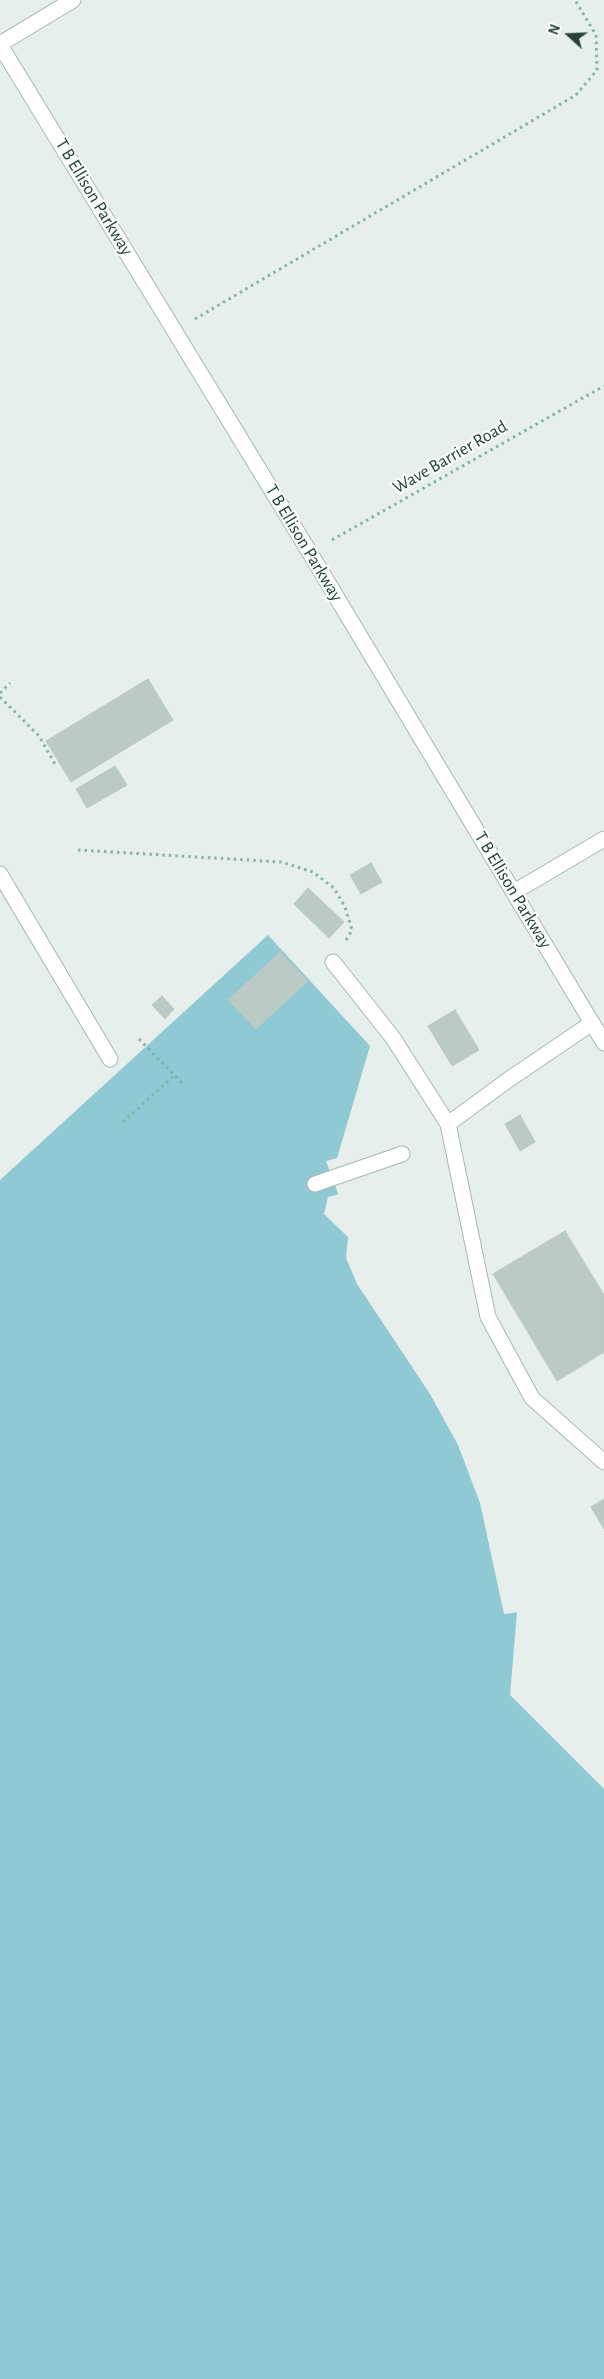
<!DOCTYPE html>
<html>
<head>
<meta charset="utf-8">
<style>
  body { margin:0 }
  #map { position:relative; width:604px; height:2379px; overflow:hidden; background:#e6efeb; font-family:"Alegreya Sans",sans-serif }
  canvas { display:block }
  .north { position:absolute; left:544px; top:10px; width:50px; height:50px; -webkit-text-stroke:4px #f7fbf9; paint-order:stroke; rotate:290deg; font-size:14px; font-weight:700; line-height:20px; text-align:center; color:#24423a }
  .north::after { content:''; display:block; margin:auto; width:18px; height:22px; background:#24423a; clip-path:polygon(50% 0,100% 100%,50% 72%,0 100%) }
</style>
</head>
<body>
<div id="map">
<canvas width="604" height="2379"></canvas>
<div class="north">N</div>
</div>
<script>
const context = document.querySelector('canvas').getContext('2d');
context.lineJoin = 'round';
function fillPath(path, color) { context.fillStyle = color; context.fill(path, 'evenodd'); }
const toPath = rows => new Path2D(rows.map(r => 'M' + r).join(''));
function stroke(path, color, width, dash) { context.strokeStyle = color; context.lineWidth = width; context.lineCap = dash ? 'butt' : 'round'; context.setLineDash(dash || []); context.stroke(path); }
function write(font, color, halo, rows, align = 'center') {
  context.font = font + ' "Alegreya Sans",sans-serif'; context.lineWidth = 4.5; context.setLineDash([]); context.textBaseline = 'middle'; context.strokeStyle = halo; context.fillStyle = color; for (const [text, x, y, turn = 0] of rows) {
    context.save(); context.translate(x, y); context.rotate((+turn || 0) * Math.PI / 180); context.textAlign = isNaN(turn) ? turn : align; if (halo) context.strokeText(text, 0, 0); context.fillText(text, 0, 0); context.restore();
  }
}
const water = toPath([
  [268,935,370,1046,337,1158,326,1161,353,1234,386,1300,471,1440,517,1612,510,1695,604,1789,604,2379,0,2379,0,1180]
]);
const pier = toPath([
  [340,1194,355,1233,388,1299,473,1439,520,1612,504,1614,480,1503,458,1445,430,1394,357,1284,346,1258,348,1237,324,1214,328,1197]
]);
const building = toPath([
  [148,679,173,720,71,782,46,741,148,679],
  [115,766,127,785,87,808,76,789,115,766],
  [371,863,382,882,361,894,350,875,371,863],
  [308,888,344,922,329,938,294,904,308,888],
  [280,952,308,981,256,1029,228,1000,280,952],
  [162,996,174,1009,165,1019,152,1005,162,996],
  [455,1010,479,1050,452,1066,428,1026,455,1010],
  [520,1115,535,1142,520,1151,505,1124,520,1115],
  [565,1231,604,1295,604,1352,557,1381,493,1274,565,1231],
  [604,1499,604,1529,591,1507,604,1499]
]);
const path = toPath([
  [195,319,576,95,597,70,596,35,575,0],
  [332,540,604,386],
  [0,693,10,683],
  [0,697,39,736,55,764],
  [78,850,281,862,313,872,334,888,345,907,352,930,345,942],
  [139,1039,184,1085],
  [123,1122,175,1075]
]);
const service = toPath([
  [0,874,110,1059],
  [514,892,604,839],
  [333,962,393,1038,448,1124,488,1317,532,1398,604,1462],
  [448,1124,508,1080,592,1023],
  [315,1184,402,1154]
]);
const minor = toPath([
  [0,44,73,0]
]);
const tertiary = toPath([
  [0,45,310,553,604,1043]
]);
const streetNames = [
  ["T B Ellison Parkway",94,197,59],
  ["Wave Barrier Road",450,457,-30],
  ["T B Ellison Parkway",304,543,59],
  ["T B Ellison Parkway",513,890,59]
];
fillPath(water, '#8ec9d4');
fillPath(pier, '#e6efeb');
fillPath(building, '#bbcac4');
stroke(building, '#b8c9c2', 1);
stroke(service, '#a8b8b2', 17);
stroke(minor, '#a8b8b2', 17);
stroke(tertiary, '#a8b8b2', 17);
stroke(path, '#86b3a5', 3, [2.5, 4]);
stroke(service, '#fff', 15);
stroke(minor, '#fff', 15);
stroke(tertiary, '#fff', 15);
write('18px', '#24423a', '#f7fbf9', streetNames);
</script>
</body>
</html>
